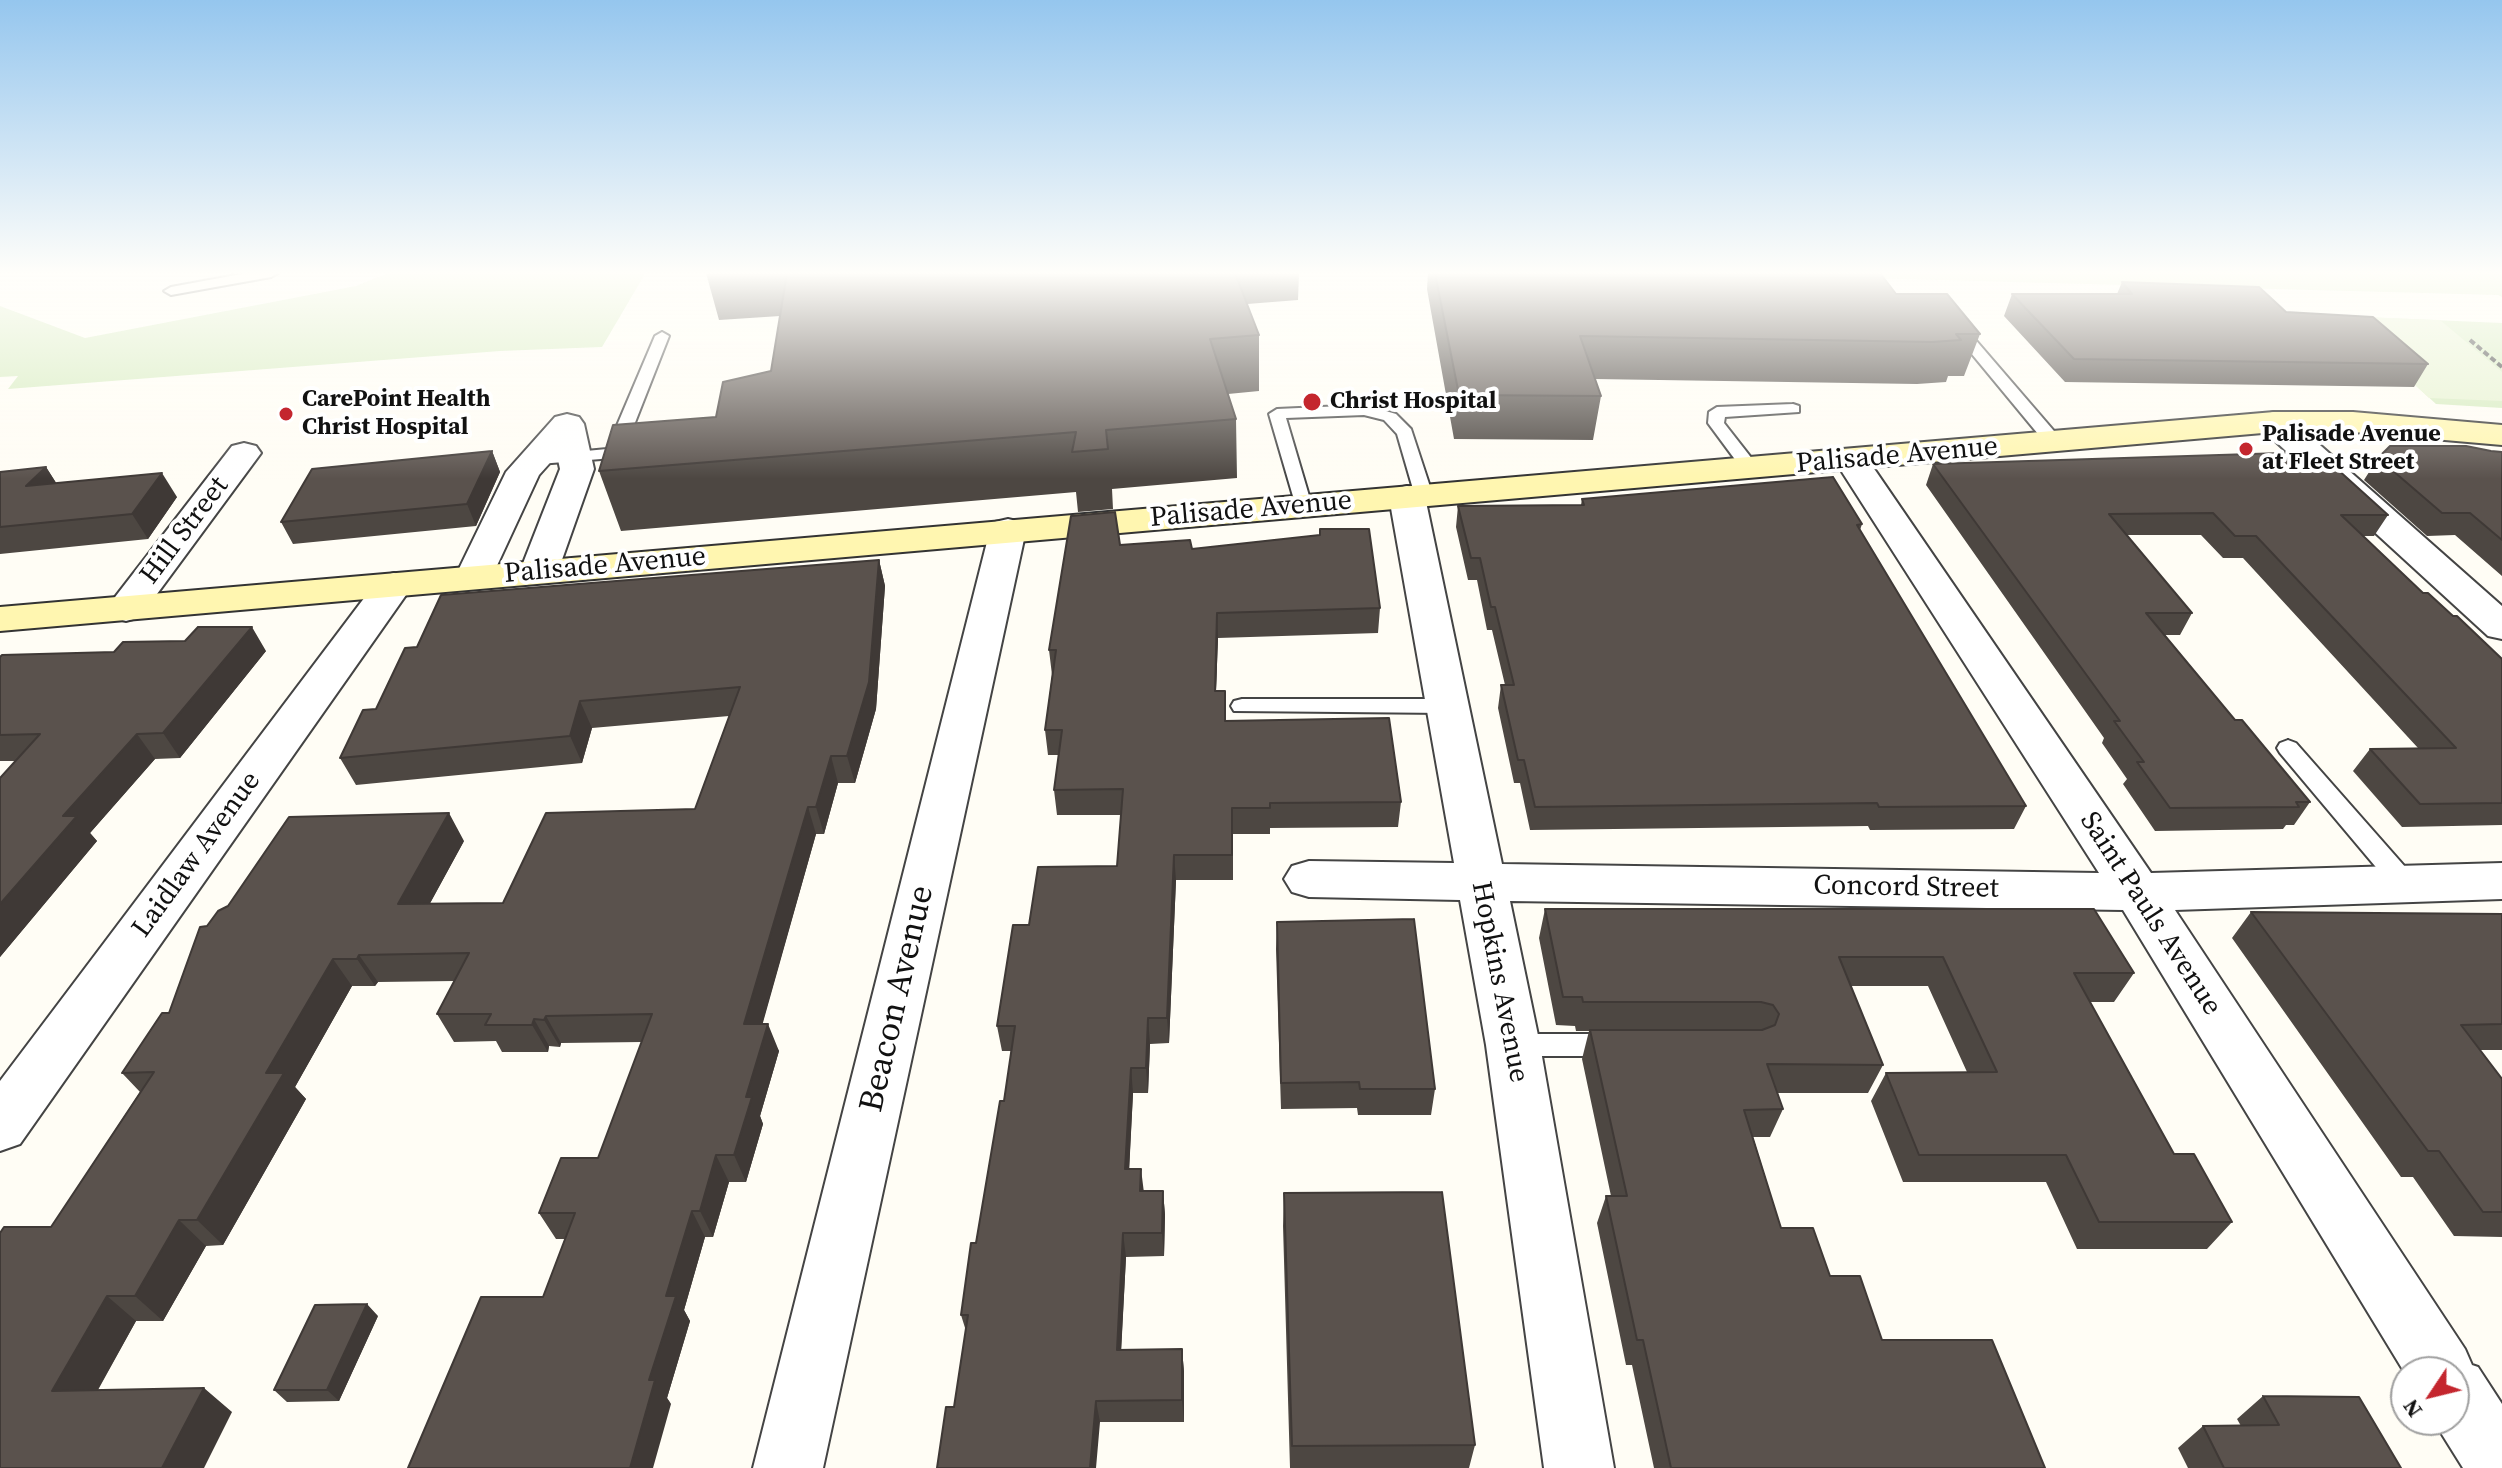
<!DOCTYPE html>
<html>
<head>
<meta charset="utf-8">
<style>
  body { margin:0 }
  #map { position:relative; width:2502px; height:1468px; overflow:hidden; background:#fffdf5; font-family:"Source Serif 4",serif }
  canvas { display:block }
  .north { position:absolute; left:2390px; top:1356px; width:80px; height:80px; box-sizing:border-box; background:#fff; border:2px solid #a0a0a0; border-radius:50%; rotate:235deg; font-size:22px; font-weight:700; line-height:32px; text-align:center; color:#111 }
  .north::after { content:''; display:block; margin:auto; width:28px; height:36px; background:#c4262e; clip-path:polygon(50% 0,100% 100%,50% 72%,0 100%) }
</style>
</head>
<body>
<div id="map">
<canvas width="2502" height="1468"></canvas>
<div class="north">N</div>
</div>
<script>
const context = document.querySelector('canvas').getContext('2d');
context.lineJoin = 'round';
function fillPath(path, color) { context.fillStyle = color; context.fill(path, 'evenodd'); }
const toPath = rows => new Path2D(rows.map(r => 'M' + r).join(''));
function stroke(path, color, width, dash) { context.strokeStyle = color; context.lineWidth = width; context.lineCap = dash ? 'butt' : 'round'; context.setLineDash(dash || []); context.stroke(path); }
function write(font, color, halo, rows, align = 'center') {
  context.font = font + ' "Source Serif 4",serif'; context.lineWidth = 8; context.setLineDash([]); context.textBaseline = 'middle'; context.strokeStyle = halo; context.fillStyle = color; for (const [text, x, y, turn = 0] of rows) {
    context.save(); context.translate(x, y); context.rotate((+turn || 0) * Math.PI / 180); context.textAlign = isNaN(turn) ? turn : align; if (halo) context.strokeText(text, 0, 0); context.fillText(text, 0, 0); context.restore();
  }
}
const green = toPath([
  [388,273,650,273,645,274,602,347,500,351,8,389,18,376,0,377,0,306,85,338,356,286],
  [1676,273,2502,273,2502,297,2498,295],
  [2340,316,2502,323,2502,408,2436,404]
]);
const pitch = toPath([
  [2340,316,2440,320,2502,372,2502,401,2429,398]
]);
const path = toPath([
  [2470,340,2502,367]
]);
const lane = toPath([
  [247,273,278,273,271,277,171,295,164,291,171,287,247,273],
  [1962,329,1967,330,2060,438,2062,442,2060,446,2048,446,1957,336,1957,330,1962,329],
  [662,332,669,336,625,448,638,448,641,452,638,456,527,465,524,461,527,457,533,456,607,449,655,336,662,332],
  [1793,404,1799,406,1799,412,1725,417,1724,423,1760,469,1751,474,1745,473,1708,423,1709,412,1717,407,1793,404],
  [1365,405,1396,414,1411,429,1433,496,1424,501,1415,496,1397,434,1384,420,1364,415,1286,418,1312,506,1309,510,1297,510,1269,414,1277,409,1365,405],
  [1242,699,1446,699,1454,701,1457,706,1454,711,1446,713,1234,711,1231,706,1234,701,1242,699],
  [2288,740,2296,743,2414,877,2417,884,2414,891,2405,893,2396,891,2280,753,2277,748,2280,743,2288,740],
  [1513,1034,1616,1034,1626,1037,1630,1045,1626,1053,1616,1056,1513,1056,1503,1053,1499,1045,1503,1037,1513,1034]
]);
const street = toPath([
  [2274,412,2286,415,2502,606,2502,639,2488,636,2262,429,2257,422,2262,415,2274,412],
  [567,414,579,417,584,424,594,469,558,571,553,579,539,582,525,579,520,571,560,469,557,455,539,475,488,585,474,589,460,585,455,577,506,472,555,417,567,414],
  [244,443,256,446,261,453,140,617,126,621,112,617,106,609,112,601,232,446,244,443],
  [1852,451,1864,454,2151,873,2502,863,2502,899,2175,910,2465,1349,2472,1365,2478,1367,2502,1404,2502,1468,2463,1468,2433,1420,2454,1420,2454,1372,2406,1372,2406,1375,2123,910,1510,901,1540,1045,1614,1468,1544,1468,1486,1045,1460,900,1309,897,1292,892,1284,879,1292,866,1309,861,1454,863,1389,497,1394,489,1407,486,1420,489,1425,497,1502,864,2099,873,1835,461,1840,454,1852,451],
  [1008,519,1021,522,1026,530,823,1468,753,1468,990,530,995,522,1008,519],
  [394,573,408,577,413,585,20,1144,0,1151,0,1081,380,577,394,573]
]);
const secondary = toPath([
  [2274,412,2353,412,2502,425,2502,445,2353,432,2274,432,0,631,0,607,2274,412]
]);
const wall = toPath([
  [706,273,1299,273,1298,300,1247,304,1259,335,1259,391,1228,394,1236,419,1237,478,1112,489,1113,509,1078,512,1076,492,621,531,599,471,716,417,771,371,780,316,719,320],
  [1428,273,1880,273,1896,294,1980,334,1964,376,1948,376,1946,382,1917,384,1595,379,1601,396,1593,440,1454,439,1427,289],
  [2122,282,2286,312,2428,364,2414,387,2065,382,2004,316,2012,294,2117,294],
  [492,451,500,472,476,526,293,544,281,522],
  [2491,451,2502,452,2502,576,2455,535,2427,536,2364,480,2378,458],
  [1933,464,2309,469,2388,515,2374,536,2363,536,2423,593,2453,616,2502,659,2502,825,2402,827,2353,771,2370,749,2418,748,2243,558,2223,558,2201,535,2127,535,2192,613,2180,635,2165,635,2235,720,2310,802,2294,825,2286,825,2283,829,2155,831,2123,784,2127,779,2102,743,2104,738,1926,485],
  [46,467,56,483,177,497,148,539,0,554,0,472],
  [1582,499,1862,524,1860,530,2026,806,2014,829,1870,830,1868,826,1530,830,1520,783,1514,783,1498,708,1501,685,1505,685,1492,630,1487,630,1477,580,1468,580,1456,527,1458,506,1581,505],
  [1320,529,1380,608,1378,633,1218,638,1216,691,1225,721,1401,802,1398,827,1270,828,1270,834,1233,834,1233,880,1176,880,1169,1043,1150,1044,1148,1093,1133,1093,1129,1169,1144,1191,1163,1191,1165,1215,1164,1256,1126,1257,1121,1350,1182,1349,1184,1372,1184,1422,1100,1422,954,1407,966,1331,961,1315,1004,1101,1011,1051,1002,1051,997,1026,1029,925,1117,866,1121,815,1057,815,1054,790,1059,755,1048,755,1045,730,1052,675,1049,650,1120,545,1192,549,1319,535],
  [879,560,885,586,876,709,855,783,838,783,824,834,816,834,762,1024,779,1051,760,1116,763,1124,746,1182,729,1182,713,1237,705,1237,684,1310,690,1321,667,1398,671,1404,543,1297,565,1239,556,1239,539,1213,598,1158,642,1042,561,1043,560,1047,549,1046,548,1052,502,1052,496,1041,454,1042,437,1014,454,981,378,982,375,986,352,986,295,1087,306,1099,223,1245,206,1246,163,1321,136,1321,98,1390,232,1412,0,1468,51,1227,140,1092,122,1073,169,1013,207,926,464,841,430,903,503,903,695,809,729,716,592,728,582,763,356,785,340,758,376,709,417,647],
  [266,651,180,758,155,759,90,833,97,841,0,957,0,778,16,761,0,761,0,657],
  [1545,909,2134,973,2114,1002,2090,1002,2174,1154,2232,1222,2207,1249,2077,1249,2046,1182,1903,1182,1871,1101,1886,1073,1967,1072,1928,986,1851,986,1883,1065,1868,1093,1777,1093,1783,1109,1770,1137,1753,1137,1781,1228,1830,1276,1882,1340,2045,1468,1654,1468,1632,1365,1626,1365,1597,1223,1606,1196,1611,1196,1582,1059,1589,1031,1576,1031,1575,1026,1556,1025,1539,938],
  [2251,912,2502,914,2502,1050,2480,1050,2502,1079,2502,1237,2454,1236,2413,1177,2401,1177,2232,938],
  [1277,922,1435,1089,1431,1115,1358,1115,1357,1108,1281,1109,1276,949],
  [1284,1193,1475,1445,1469,1468,1290,1468,1283,1226],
  [378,1316,339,1401,287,1402,274,1390],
  [2263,1396,2401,1468,2188,1468,2178,1448,2203,1426,2241,1426,2237,1419]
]);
const shadedWall = toPath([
  [492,451,500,472,476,526,467,504],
  [46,467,62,492,26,486],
  [162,473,177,497,148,539,132,514],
  [879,560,885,586,876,709,855,783,847,756],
  [1217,613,1218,638,1215,716,1215,691],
  [252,627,266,651,180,758,163,733],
  [580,701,592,728,582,763,570,736],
  [137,734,155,759,90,833,97,841,0,957,0,904,63,816],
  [831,756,838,783,824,834,816,807],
  [808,807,816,834,755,1051,744,1024],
  [449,813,464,841,415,931,398,904],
  [1174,855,1176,880,1169,1043,1167,1018],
  [359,955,378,982,375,986,357,959],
  [333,959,352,986,295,1087,306,1099,223,1245,197,1220,266,1073],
  [546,1016,561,1043,560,1047,544,1020],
  [1148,1018,1150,1044,1148,1093,1146,1068],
  [534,1019,549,1046,548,1052,532,1025],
  [768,1024,779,1051,760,1116,763,1124,746,1182,734,1155,746,1097],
  [1131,1068,1133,1093,1128,1193,1125,1169],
  [716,1155,729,1182,713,1237,700,1211],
  [1141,1169,1144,1193,1140,1191],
  [1163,1191,1165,1215,1164,1256,1162,1233],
  [692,1211,705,1237,684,1310,690,1321,667,1398,671,1404,653,1468,630,1468,666,1296],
  [179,1220,206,1246,163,1321,135,1296],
  [1123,1233,1126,1257,1120,1373,1117,1350],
  [107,1296,136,1321,84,1414,52,1391],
  [367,1304,378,1316,339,1401,327,1390],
  [1182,1349,1184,1372,1184,1422,1182,1400],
  [204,1388,232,1412,204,1468,162,1468],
  [1096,1401,1100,1422,1096,1468,1090,1468]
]);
const building = toPath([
  [787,273,1235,273,1259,335,1210,339,1236,419,1106,430,1108,449,1072,452,1076,432,599,471,613,425,716,417,723,382,771,371,787,273],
  [1435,273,1880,273,1896,294,1947,294,1980,334,1956,334,1961,340,1932,342,1580,336,1601,396,1459,395,1435,273],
  [2122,282,2259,287,2286,312,2373,317,2428,364,2074,359,2012,294,2132,294,2122,282],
  [2390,446,2466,446,2491,451,2502,452,2502,540,2470,513,2442,513,2378,458,2390,446],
  [492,451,467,504,281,522,312,469,492,451],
  [2283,453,2296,457,2309,469,2336,468,2388,515,2341,515,2423,593,2428,593,2453,616,2457,616,2502,659,2502,803,2420,804,2370,749,2456,748,2256,536,2235,536,2213,513,2109,514,2192,613,2146,613,2235,720,2242,720,2310,802,2296,802,2299,807,2170,808,2137,762,2144,762,2114,721,2120,721,1933,464,2283,453],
  [46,467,26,486,162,473,132,514,0,527,0,472,46,467],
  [1833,477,1862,524,1857,525,2026,806,1879,807,1877,803,1535,807,1524,760,1518,760,1501,685,1514,685,1495,607,1491,607,1480,558,1471,558,1458,506,1584,505,1582,499,1833,477],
  [1115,512,1120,545,1190,540,1192,549,1320,535,1320,529,1369,529,1380,608,1217,613,1215,691,1225,691,1225,721,1389,718,1401,802,1270,803,1270,808,1232,808,1232,855,1174,855,1167,1018,1148,1018,1146,1068,1131,1068,1125,1169,1141,1169,1140,1191,1163,1191,1162,1233,1123,1233,1117,1350,1182,1349,1182,1400,1096,1401,1090,1468,937,1468,946,1407,954,1407,968,1315,961,1315,971,1243,976,1243,1000,1101,1004,1101,1015,1026,997,1026,1013,925,1029,925,1038,867,1117,866,1123,789,1054,790,1062,730,1045,730,1056,650,1049,650,1071,516,1115,512],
  [879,560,869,682,847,756,831,756,816,807,808,807,744,1024,768,1024,746,1097,752,1097,734,1155,716,1155,700,1211,692,1211,666,1296,676,1296,649,1380,655,1380,630,1468,408,1468,481,1297,543,1297,575,1213,539,1213,561,1158,598,1158,652,1014,546,1016,544,1020,534,1019,532,1025,485,1025,491,1014,437,1014,469,953,359,955,357,959,333,959,266,1073,284,1073,197,1220,179,1220,135,1296,107,1296,52,1391,204,1388,162,1468,0,1468,0,1233,4,1227,51,1227,154,1072,122,1073,162,1013,169,1013,200,927,207,926,218,911,228,906,289,817,449,813,398,904,503,903,546,813,695,809,740,687,580,701,570,736,340,758,363,710,376,709,405,648,417,647,441,595,879,560],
  [198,627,252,627,163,733,137,734,63,816,77,816,0,904,0,778,40,734,0,735,0,657,2,655,114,652,123,642,185,641,198,627],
  [1545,909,2094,909,2134,973,2074,973,2174,1154,2194,1154,2232,1222,2099,1222,2066,1155,1919,1155,1886,1073,1997,1072,1943,957,1839,957,1883,1065,1767,1064,1783,1109,1744,1110,1781,1228,1813,1228,1830,1276,1860,1276,1882,1340,1992,1340,2045,1468,1671,1468,1643,1340,1637,1340,1606,1196,1627,1196,1590,1030,1762,1030,1775,1025,1779,1014,1773,1005,1761,1002,1583,1002,1582,997,1563,997,1545,909],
  [2251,912,2502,914,2502,1024,2461,1025,2502,1079,2502,1212,2483,1212,2439,1151,2428,1151,2251,912],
  [1414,919,1435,1089,1360,1089,1359,1082,1281,1083,1277,922,1414,919],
  [1442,1192,1475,1445,1292,1446,1284,1193,1442,1192],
  [367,1304,327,1390,274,1390,315,1305,367,1304],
  [2263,1396,2359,1397,2401,1468,2224,1468,2203,1426,2279,1425,2263,1396]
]);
const markers = [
  [1312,402,10,"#c4262e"],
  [286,414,8,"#c4262e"],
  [2246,449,8,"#c4262e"]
];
const farPoinames = [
  ["CarePoint Health",302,400],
  ["Christ Hospital",302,428],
  ["Christ Hospital",1330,402],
  ["Palisade Avenue",2262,435],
  ["at Fleet Street",2262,463]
];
const streetNames = [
  ["Palisade Avenue",1897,456,-5],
  ["Palisade Avenue",1251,510,-5],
  ["Hill Street",185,531,-53],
  ["Palisade Avenue",605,566,-5],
  ["Laidlaw Avenue",197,855,-54],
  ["Concord Street",1906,888,1],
  ["Saint Pauls Avenue",2150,914,57],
  ["Hopkins Avenue",1499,982,79]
];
const nearStreetnames = [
  ["Beacon Avenue",898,999,-77]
];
fillPath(green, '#d5ebbd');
fillPath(pitch, '#e6f2cf');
stroke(lane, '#444', 4);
stroke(street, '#444', 4);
stroke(secondary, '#333', 4);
stroke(path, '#333', 4, [6, 3]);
fillPath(lane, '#fff');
fillPath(street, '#fff');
fillPath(secondary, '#fff6b0');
fillPath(wall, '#4d4742');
fillPath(shadedWall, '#3f3936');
fillPath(building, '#5a524d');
stroke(building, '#3f3936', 2);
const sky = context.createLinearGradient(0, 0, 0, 479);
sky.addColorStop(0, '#95c6ee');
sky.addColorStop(0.57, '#fffefa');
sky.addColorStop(1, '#fffefa00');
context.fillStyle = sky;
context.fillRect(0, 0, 2502, 479);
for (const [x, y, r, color] of markers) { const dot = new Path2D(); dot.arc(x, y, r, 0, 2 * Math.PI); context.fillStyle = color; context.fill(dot); stroke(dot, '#fff', 3); }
write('bold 24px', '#111', '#fff', farPoinames, 'left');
write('28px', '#111', '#fff', streetNames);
write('34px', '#111', '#fff', nearStreetnames);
</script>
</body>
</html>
